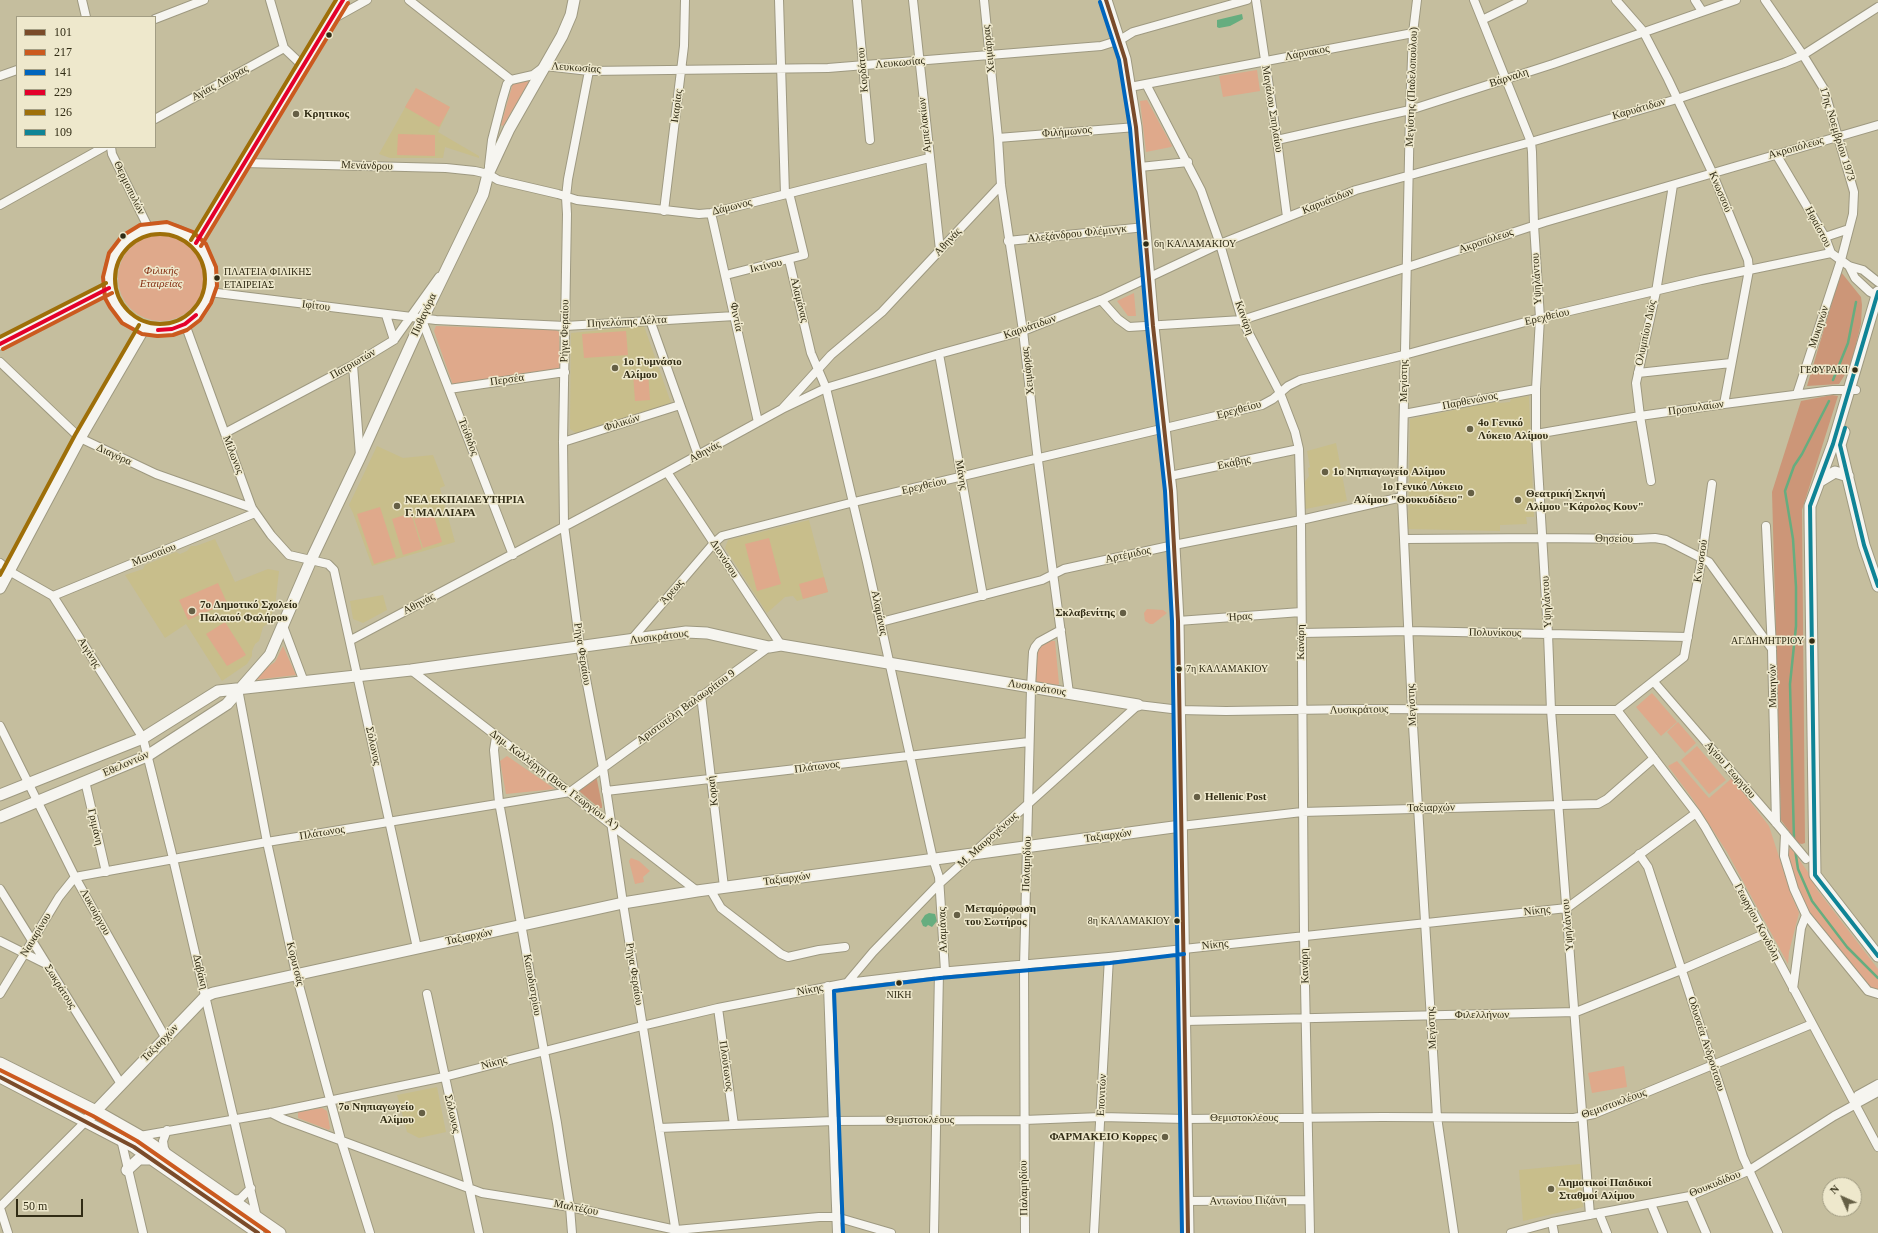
<!DOCTYPE html>
<html>
<head>
<meta charset="utf-8">
<style>
  body { margin:0 }
  #map { position:relative; width:1878px; height:1233px; overflow:hidden; background:#c5be9e; font-family:"Times New Roman",serif }
  canvas { display:block }
  .legend { position:absolute; left:16px; top:16px; width:140px; height:132px; box-sizing:border-box; background:#eee8cc; border:1px solid #a29d83; margin:0; padding:5px 7px; list-style:none; font-size:12px; color:#312c15 }
  .legend li { display:flex; align-items:center; gap:8px; height:20px }
  .legend b { width:20px; border:1px solid #a29d83 }
  .north { position:absolute; left:1822px; top:1177px; width:40px; height:40px; box-sizing:border-box; background:#eee8cc; border:1px solid #a29d83; border-radius:50%; rotate:315deg; font-size:11px; font-weight:700; line-height:16px; text-align:center; color:#312c15 }
  .north::after { content:''; display:block; margin:auto; width:14px; height:18px; background:#655f45; clip-path:polygon(50% 0,100% 100%,50% 72%,0 100%) }
  .scale { position:absolute; left:16px; top:1199px; width:67px; height:18px; box-sizing:border-box; border:2px solid #312c15; border-top:0; padding-left:5px; font-size:12px; line-height:14px; white-space:nowrap; color:#312c15; -webkit-text-stroke:3px #eee8cc; paint-order:stroke }
</style>
</head>
<body>
<div id="map">
<canvas width="1878" height="1233"></canvas>
<ul class="legend">
<li><b style="height:5px;background:#7a4b2a"></b>101</li>
<li><b style="height:5px;background:#cb5a1f"></b>217</li>
<li><b style="height:5px;background:#0065bd"></b>141</li>
<li><b style="height:5px;background:#e4002b"></b>229</li>
<li><b style="height:5px;background:#9e6f09"></b>126</li>
<li><b style="height:5px;background:#0f8496"></b>109</li>
</ul>
<div class="north">N</div>
<div class="scale">50 m</div>
</div>
<script>
const context = document.querySelector('canvas').getContext('2d');
context.lineJoin = 'round';
function fillPath(path, color) { context.fillStyle = color; context.fill(path, 'evenodd'); }
const toPath = rows => new Path2D(rows.map(r => 'M' + r).join(''));
function stroke(path, color, width, dash) { context.strokeStyle = color; context.lineWidth = width; context.lineCap = dash ? 'butt' : 'round'; context.setLineDash(dash || []); context.stroke(path); }
function write(font, color, halo, rows, align = 'center') {
  context.font = font + ' "Times New Roman",serif'; context.lineWidth = 3; context.setLineDash([]); context.textBaseline = 'middle'; context.strokeStyle = halo; context.fillStyle = color; for (const [text, x, y, turn = 0] of rows) {
    context.save(); context.translate(x, y); context.rotate((+turn || 0) * Math.PI / 180); context.textAlign = isNaN(turn) ? turn : align; if (halo) context.strokeText(text, 0, 0); context.fillText(text, 0, 0); context.restore();
  }
}
const built = toPath([
  [416,88,450,107,438,132,479,156,479,158,445,147,443,158,390,158,379,154],
  [644,326,671,403,576,433,570,429,571,333],
  [1529,396,1534,517,1526,517,1527,524,1500,525,1500,531,1408,529,1410,419,1498,401,1499,403,1510,402,1511,399],
  [1336,443,1347,501,1305,509,1305,482,1309,476,1308,468,1310,467,1307,451],
  [377,446,403,458,433,455,445,486,440,488,455,542,372,566,353,513,349,505],
  [809,520,828,592,797,601,793,596,785,597,767,613,725,548,728,540],
  [215,539,235,582,268,569,279,571,275,607,267,624,263,627,259,641,255,644,252,651,252,656,247,664,222,681,186,624,165,638,125,575,143,569,145,565,176,552,180,554,187,551,191,546,196,546],
  [383,595,387,610,363,623,353,619,350,601],
  [437,1087,446,1132,419,1138,407,1132,397,1095],
  [1580,1164,1583,1207,1523,1221,1519,1170]
]);
const green = toPath([
  [1257,70,1260,91,1223,97,1219,76],
  [530,80,503,126,501,125,513,83],
  [416,88,450,107,439,127,405,107],
  [1147,100,1172,146,1171,147,1146,152,1140,101],
  [398,134,435,135,435,156,397,155],
  '118 278a43 43 0 1 1 86 0a43 43 0 1 1-86 0Z',
  [1134,293,1136,316,1128,316,1117,301],
  [436,326,556,330,559,332,560,368,558,370,453,385,434,331],
  [626,331,628,355,584,358,582,334],
  [648,372,650,400,635,401,633,373],
  [380,507,396,557,374,564,357,514],
  [411,513,422,549,403,555,392,519],
  [433,513,442,542,423,548,414,519],
  [769,538,781,584,757,591,745,544],
  [824,577,828,592,803,599,799,584],
  [218,583,227,603,188,620,179,600],
  [1147,609,1163,610,1167,613,1153,624,1150,624,1145,621,1144,613],
  [225,622,246,655,227,666,206,634],
  [1051,641,1055,641,1059,684,1056,686,1035,683,1038,648],
  [283,646,296,675,254,680,253,677,275,662],
  [1652,693,1677,722,1661,736,1636,707],
  [1678,722,1696,743,1685,753,1667,732],
  [1697,746,1726,780,1709,794,1681,760],
  [507,756,555,789,506,794,500,761],
  [1677,761,1709,798,1732,778,1769,826,1791,894,1799,913,1789,952,1788,964,1727,852,1692,798,1668,766],
  [1791,848,1817,885,1815,887,1878,969,1878,990,1870,989,1814,922,1799,895,1786,851],
  [631,858,639,861,650,871,643,877,644,882,635,884,629,861],
  [1624,1066,1627,1087,1592,1093,1588,1073],
  [322,1108,327,1111,330,1128,329,1130,298,1118,298,1112]
]);
const forest = toPath([
  [1841,272,1861,297,1862,305,1861,324,1851,365,1839,384,1807,386],
  [1832,395,1838,396,1802,510,1805,843,1802,844,1798,843,1781,820,1772,492,1801,401],
  [596,775,602,805,602,808,599,808,578,790]
]);
const water = toPath([
  [1242,14,1243,19,1230,26,1219,28,1217,27,1217,20],
  [929,913,935,914,937,921,932,927,928,925,926,927,923,926,921,921,925,915]
]);
const stream = toPath([
  [1833,380,1848,343,1856,302],
  [1794,840,1790,684,1796,626,1796,587,1793,539,1785,491,1794,466,1802,454,1829,401],
  [1795,849,1798,869,1812,901,1847,947,1878,978]
]);
const street = toPath([
  [82,0,86,17],
  [270,0,284,48,303,66],
  [409,0,511,80],
  [779,0,785,194],
  [857,0,870,140],
  [913,0,940,250],
  [984,0,998,138,1001,185,1023,331,1037,453,1069,693],
  [1256,0,1277,140,1287,217],
  [1417,0,1413,33,1410,110,1402,497,1412,709,1437,1117,1454,1233],
  [1474,0,1531,142,1532,152,1534,225,1540,318,1536,389,1536,434,1548,634,1551,710,1590,1215],
  [1616,0,1643,31,1668,79,1712,172,1748,260,1749,270,1724,404],
  [1695,0,1702,11],
  [1765,0,1803,55,1824,89,1854,192,1853,214,1841,260,1797,394],
  [155,19,204,0],
  [331,20,367,0],
  [1482,20,1523,0],
  [589,71,568,179,566,197,567,214,563,442,564,525,580,647,603,768,623,903,676,1233],
  [0,76,17,70],
  [511,80,533,75,545,66,589,71,828,68,1101,46,1120,40,1133,32,1247,0],
  [1146,84,1201,190,1220,244,1242,320,1280,393,1295,432,1299,449,1301,520,1304,935,1310,1233],
  [1130,87,1413,33],
  [155,119,284,48],
  [998,138,1136,127],
  [1277,140,1410,110,1553,64,1736,0],
  [111,147,112,154,149,229],
  [1776,154,1825,237,1831,253,1849,266,1863,270,1878,282],
  [244,163,446,168,475,171,488,174,498,180,558,194,577,200,699,214,711,213,929,158],
  [489,166,492,140,502,101,507,84,511,80],
  [1140,167,1188,162],
  [0,205,104,147],
  [664,211,684,46,685,0],
  [711,213,758,422],
  [1825,237,1849,229],
  [1008,241,1145,227],
  [789,260,811,353,826,388,867,562,933,859,939,877,945,971],
  [1849,266,1855,278,1870,292,1878,296],
  [726,275,804,255,789,193],
  [209,292,436,320,565,326,735,316],
  [1101,300,1118,319,1129,327,1242,320,1417,264,1545,222,1878,125],
  [386,315,394,340],
  [422,320,513,555],
  [650,320,698,455],
  [185,324,252,508,271,535,289,555,328,564,334,570,417,948],
  [939,354,983,596],
  [0,362,80,438,156,474,252,508],
  [353,365,360,456],
  [1638,373,1731,363],
  [449,389,565,372],
  [782,409,826,388,939,354,1023,331,1101,300,1220,244,1356,190,1531,142,1677,99,1784,63,1803,55,1878,7],
  [1404,414,1536,389],
  [225,433,353,365,394,340,439,277],
  [1536,434,1640,416,1724,404,1833,390,1856,390],
  [563,442,680,405],
  [667,472,781,645],
  [1170,476,1299,449],
  [1651,481,1640,416,1636,383,1656,292,1673,185],
  [1766,526,1772,649,1776,823],
  [1405,539,1543,538,1636,539,1655,538,1666,540,1709,562,1772,649],
  [0,563,9,571,53,596,143,738,171,850,257,1218],
  [53,596,255,513],
  [1178,621,1301,612],
  [881,622,1042,580,1064,569,1174,545,1301,520,1402,497],
  [283,626,304,682],
  [1302,633,1409,631,1688,637],
  [351,640,667,472,782,409,831,355,882,312,1001,185],
  [631,640,714,543,722,536,854,502,1262,405,1273,399,1288,386,1300,380,1404,355,1540,318,1701,280,1831,253],
  [411,670,697,891],
  [1654,682,1776,823,1806,859],
  [238,689,267,842,296,974,341,1140,370,1233],
  [701,695,724,887],
  [1617,710,1696,813,1705,827,1742,892,1878,1147],
  [0,726,75,877,165,1037],
  [496,737,494,750,499,802,557,1123,570,1207,572,1233],
  [85,781,106,872],
  [606,791,1029,742],
  [1181,826,1302,812,1598,804,1607,799,1654,758],
  [1785,834,1784,856,1794,889,1806,915,1868,991,1878,994],
  [1639,854,1648,867,1743,1157,1778,1233],
  [75,877,267,842,570,792,769,647],
  [0,889,121,1084],
  [710,889,721,908,781,954,788,957,819,950,845,947],
  [0,941,44,963],
  [847,983,873,952,940,883,1138,705,1180,710,1226,711,1356,709,1617,710,1684,657,1702,557,1712,484],
  [828,986,837,1233],
  [1793,989,1801,928,1806,915],
  [0,994,59,897,75,877],
  [427,994,479,1233],
  [718,1008,734,1125],
  [1185,1021,1576,1012,1681,970,1764,934],
  [1856,1104,1855,1100,1858,1095,1878,1084],
  [271,1113,283,1119,482,1193,570,1207,676,1230,819,1217,836,1217,891,1233],
  [659,1128,833,1121,1024,1120,1101,1117,1186,1119,1382,1117,1574,1118,1594,1114,1812,1024],
  [140,1136,271,1113,444,1077,642,1026,718,1008,847,983,939,972,1109,957,1567,908,1696,813],
  [121,1139,143,1233],
  [167,1154,164,1148,163,1141,167,1130],
  [1690,1196,1706,1233],
  [232,1200,240,1199,251,1188],
  [1187,1201,1309,1200],
  [1651,1204,1663,1233],
  [0,1207,86,1121],
  [0,1208,8,1233],
  [1599,1213,1607,1233],
  [1552,1222,1554,1233],
  [934,1233,939,972],
  [1025,1233,1024,966,1031,688,1033,652,1035,647,1039,642,1061,630],
  [1094,1233,1109,957],
  [1511,1233,1552,1222,1690,1196,1748,1171,1834,1116,1878,1092]
]);
const secondary = toPath([
  [1106,0,1125,59,1136,127,1153,326,1171,491,1178,621,1188,1233],
  '109 279a51 51 0 1 1 102 0a51 51 0 1 1-102 0Z',
  [196,243,343,0],
  [1878,292,1833,444,1810,506,1810,517,1815,875,1878,956],
  [0,344,109,288],
  [1844,432,1840,445,1864,545,1878,586],
  [1820,481,1835,472,1848,476],
  [0,588,80,438,144,328],
  [0,795,143,738,218,691,411,670,686,632,707,633,769,647,781,645,1138,705],
  [0,817,147,756,227,704,270,655,311,560,360,457,422,320,483,194,488,174,509,129,562,36,571,15,574,0],
  [0,1063,96,1111,140,1136,280,1233],
  [0,1077,134,1147,258,1233],
  [86,1121,206,996,213,993,623,903,697,891,1181,826],
  [127,1170,139,1159,151,1159]
]);
const bus1 = toPath([
  [1106,0,1125,59,1136,127,1153,326,1171,491,1178,621,1188,1233],
  [0,1077,134,1147,258,1233]
]);
const bus2 = toPath([
  [201,246,348,3],
  [157,336,142,334,122,323,110,307,105,298,103,277,109,253,122,236,140,225,167,222,193,232,206,244,216,267,217,286,211,303,200,320,187,330,173,335,158,336],
  [3,349,112,293],
  [0,1070,93,1116,137,1141,269,1233]
]);
const bus3 = toPath([
  [1100,2,1119,60,1130,128,1147,327,1165,491,1172,621,1182,1233],
  [843,1233,834,991,940,978,1110,963,1184,954]
]);
const bus4 = toPath([
  [196,243,343,0],
  [158,330,172,329,185,324,196,315],
  [0,344,109,288]
]);
const bus5 = toPath([
  '115 279a45 45 0 1 1 90 0a45 45 0 1 1-90 0Z',
  [191,240,336,0],
  [0,337,106,283],
  [0,575,75,435,139,325]
]);
const bus6 = toPath([
  [1878,292,1833,444,1810,506,1815,875,1878,956],
  [1845,428,1840,445,1864,545,1878,586]
]);
const markers = [
  [329,35,3.5,"#312c15"],
  [296,114,4,"#655f45"],
  [123,236,3.5,"#312c15"],
  [1146,244,3.5,"#312c15"],
  [217,278,3.5,"#312c15"],
  [615,368,4,"#655f45"],
  [1855,370,3.5,"#312c15"],
  [1470,429,4,"#655f45"],
  [1325,472,4,"#655f45"],
  [1471,493,4,"#655f45"],
  [1518,500,4,"#655f45"],
  [397,506,4,"#655f45"],
  [192,611,4,"#655f45"],
  [1123,613,4,"#655f45"],
  [1812,641,3.5,"#312c15"],
  [1179,669,3.5,"#312c15"],
  [1197,797,4,"#655f45"],
  [957,915,4,"#655f45"],
  [1177,921,3.5,"#312c15"],
  [899,983,3.5,"#312c15"],
  [422,1113,4,"#655f45"],
  [1165,1137,4,"#655f45"],
  [1551,1189,4,"#655f45"]
];
const busNames = [
  ["6η ΚΑΛΑΜΑΚΙΟΥ",1154,244],
  ["ΠΛΑΤΕΙΑ ΦΙΛΙΚΗΣ",224,272],
  ["ΕΤΑΙΡΕΙΑΣ",224,285],
  ["ΓΕΦΥΡΑΚΙ",1848,370,"right"],
  ["ΑΓ.ΔΗΜΗΤΡΙΟΥ",1804,641,"right"],
  ["7η ΚΑΛΑΜΑΚΙΟΥ",1186,669],
  ["8η ΚΑΛΑΜΑΚΙΟΥ",1170,921,"right"],
  ["ΝΙΚΗ",899,995,"center"]
];
const streetNames = [
  ["Χειμάρρας",989,49,-96],
  ["Λάρνακος",1307,53,-11],
  ["Λευκωσίας",900,63,-5],
  ["Λευκωσίας",576,68,4],
  ["Κορδάτου",863,70,-95],
  ["Βάρναλη",1509,78,-18],
  ["Αγίας Λαύρας",220,83,-29],
  ["Μεγίστης (Παδελοπούλου)",1412,87,-88],
  ["Ικαρίας",677,106,-83],
  ["Μαγάλου Σπηλαίου",1272,109,81],
  ["Καρυάτιδων",1639,109,-16],
  ["Αμπελακίων",925,125,-96],
  ["Φιλήμωνος",1067,132,-5],
  ["17ης Νοεμβρίου 1973",1837,134,73],
  ["Ακροπόλεως",1796,148,-16],
  ["Μενάνδρου",367,166,2],
  ["Θερμοπυλών",129,188,64],
  ["Κνωσσού",1720,192,67],
  ["Καρυάτιδων",1328,201,-22],
  ["Δάμωνος",732,207,-14],
  ["Ηφαίστου",1818,227,62],
  ["Αλεξάνδρου Φλέμινγκ",1077,234,-6],
  ["Ακροπόλεως",1486,241,-19],
  ["Αθηνάς",948,242,-47],
  ["Ικτίνου",766,266,-13],
  ["Υψηλάντου",1537,279,-93],
  ["Αλαμάνας",799,300,76],
  ["Ιφίτου",316,306,7],
  ["Πυθαγόρα",424,315,-65],
  ["Φιντία",736,317,78],
  ["Ερεχθείου",1547,317,-13],
  ["Κανάρη",1244,318,69],
  ["Πηνελόπης Δέλτα",627,322,-3],
  ["Καρυάτιδων",1030,327,-19],
  ["Μυκηνών",1819,327,-72],
  ["Ρήγα Φεραίου",565,331,-89],
  ["Ολυμπίου Διός",1646,333,-78],
  ["Πατριωτών",353,364,-30],
  ["Χειμάρρας",1028,371,-97],
  ["Περσέα",507,380,-8],
  ["Μεγίστης",1404,381,-90],
  ["Παρθενώνος",1470,401,-11],
  ["Προπυλαίων",1696,408,-8],
  ["Ερεχθείου",1239,410,-15],
  ["Φιλικών",622,423,-17],
  ["Τεύθιδος",468,437,69],
  ["Αθηνάς",705,452,-29],
  ["Διαγόρα",114,455,25],
  ["Μίλωνος",233,455,69],
  ["Εκάβης",1234,463,-12],
  ["Μάνης",961,475,80],
  ["Ερεχθείου",924,486,-13],
  ["Θησείου",1614,539,1],
  ["Μουσαίου",154,555,-22],
  ["Αρτέμιδος",1128,555,-12],
  ["Διονύσου",724,559,57],
  ["Κνωσσού",1701,561,-81],
  ["Άρεως",672,592,-49],
  ["Υψηλάντου",1547,602,-93],
  ["Αθηνάς",419,604,-28],
  ["Αλαμάνας",879,613,78],
  ["Ήρας",1240,617,-4],
  ["Πολυνίκους",1495,633,1],
  ["Λυσικράτους",659,637,-7],
  ["Κανάρη",1301,642,-90],
  ["Αιγίνης",89,653,58],
  ["Ρήγα Φεραίου",582,654,81],
  ["Μυκηνών",1773,686,-91],
  ["Λυσικράτους",1037,688,9],
  ["Μεγίστης",1412,705,-93],
  ["Αριστοτέλη Βαλαωρίτου 9",686,707,-36],
  ["Λυσικράτους",1359,710,-1],
  ["Σόλωνος",373,746,78],
  ["Εθελοντών",126,764,-24],
  ["Πλάτωνος",817,767,-7],
  ["Αγίου Γεωργίου",1730,770,49],
  ["Δημ. Καλλέργη (Βασ. Γεωργίου Α')",554,780,37],
  ["Κοραή",713,791,-97],
  ["Ταξιαρχών",1431,808,-1],
  ["Γριμάνη",95,827,77],
  ["Πλάτωνος",322,833,-9],
  ["Ταξιαρχών",1108,836,-8],
  ["Μ. Μαυρογένους",988,840,-42],
  ["Παλαμηδίου",1027,864,-88],
  ["Ταξιαρχών",787,879,-8],
  ["Νίκης",1537,911,-6],
  ["Λυκούργου",95,912,61],
  ["Γεωργίου Κονδύλη",1757,922,62],
  ["Υψηλάντου",1568,925,-95],
  ["Αλαμάνας",943,930,-92],
  ["Ναυαρίνου",36,935,-59],
  ["Ταξιαρχών",469,937,-12],
  ["Νίκης",1215,945,-6],
  ["Κορυτσάς",295,964,76],
  ["Κανάρη",1305,966,-92],
  ["Δαβάκη",200,972,77],
  ["Ρήγα Φεραίου",634,974,81],
  ["Καποδιστρίου",532,985,80],
  ["Σωκράτους",60,987,58],
  ["Νίκης",810,990,-11],
  ["Φιλελλήνων",1482,1015],
  ["Μεγίστης",1432,1028,-93],
  ["Ταξιαρχών",160,1043,-46],
  ["Οδυσσέα Ανδρούτσου",1706,1044,72],
  ["Νίκης",494,1063,-15],
  ["Πλούτωνος",726,1066,82],
  ["Επονιτών",1102,1095,-87],
  ["Θεμιστοκλέους",1614,1104,-20],
  ["Σόλωνος",452,1114,77],
  ["Θεμιστοκλέους",1244,1118],
  ["Θεμιστοκλέους",920,1120],
  ["Θουκυδίδου",1715,1184,-22],
  ["Παλαμηδίου",1024,1188,-91],
  ["Αντωνίου Πιζάνη",1248,1201,-1],
  ["Μαλτέζου",576,1208,11]
];
const poiNames = [
  ["Κρητικος",304,114],
  ["1ο Γυμνάσιο",623,362],
  ["Αλίμου",623,375],
  ["4ο Γενικό",1478,423],
  ["Λύκειο Αλίμου",1478,436],
  ["1o Νηπιαγωγείο Αλίμου",1333,472],
  ["1ο Γενικό Λύκειο",1463,487,"right"],
  ["Αλίμου \"Θουκυδίδειο\"",1463,500,"right"],
  ["Θεατρική Σκηνή",1526,494],
  ["Αλίμου \"Κάρολος Κουν\"",1526,507],
  ["ΝΕΑ ΕΚΠΑΙΔΕΥΤΗΡΙΑ",405,500],
  ["Γ. ΜΑΛΛΙΑΡΑ",405,513],
  ["7ο Δημοτικό Σχολείο",200,605],
  ["Παλαιού Φαλήρου",200,618],
  ["Σκλαβενίτης",1115,613,"right"],
  ["Hellenic Post",1205,797],
  ["Μεταμόρφωση",965,909],
  ["του Σωτήρος",965,922],
  ["7ο Νηπιαγωγείο",414,1107,"right"],
  ["Αλίμου",414,1120,"right"],
  ["ΦΑΡΜΑΚΕΙΟ Κορρες",1157,1137,"right"],
  ["Δημοτικοί Παιδικοί",1559,1183],
  ["Σταθμοί Αλίμου",1559,1196]
];
const parkNames = [
  ["Φιλικής",161,271],
  ["Εταιρείας",161,284]
];
fillPath(built, '#c8be8b');
fillPath(green, '#dfa98b');
fillPath(forest, '#cc9678');
fillPath(water, '#66ad7f');
stroke(stream, '#66ad7f', 2.5);
stroke(street, '#9e9980', 10);
stroke(secondary, '#9e9980', 13);
stroke(street, '#f6f5f0', 8);
stroke(secondary, '#f6f5f0', 11);
stroke(bus1, '#7a4b2a', 4);
stroke(bus2, '#cb5a1f', 4);
stroke(bus3, '#0065bd', 4);
stroke(bus4, '#e4002b', 4);
stroke(bus5, '#9e6f09', 4);
stroke(bus6, '#0f8496', 4);
for (const [x, y, r, color] of markers) { const dot = new Path2D(); dot.arc(x, y, r, 0, 2 * Math.PI); context.fillStyle = color; context.fill(dot); stroke(dot, '#eee8cc', 1.5); }
write('10px', '#312c15', '#eee8cc', busNames, 'left');
write('11px', '#312c15', '#eee8cc', streetNames);
write('bold 11px', '#312c15', '#eee8cc', poiNames, 'left');
write('italic 11px', '#853013', '#eee8cc', parkNames);
</script>
</body>
</html>
